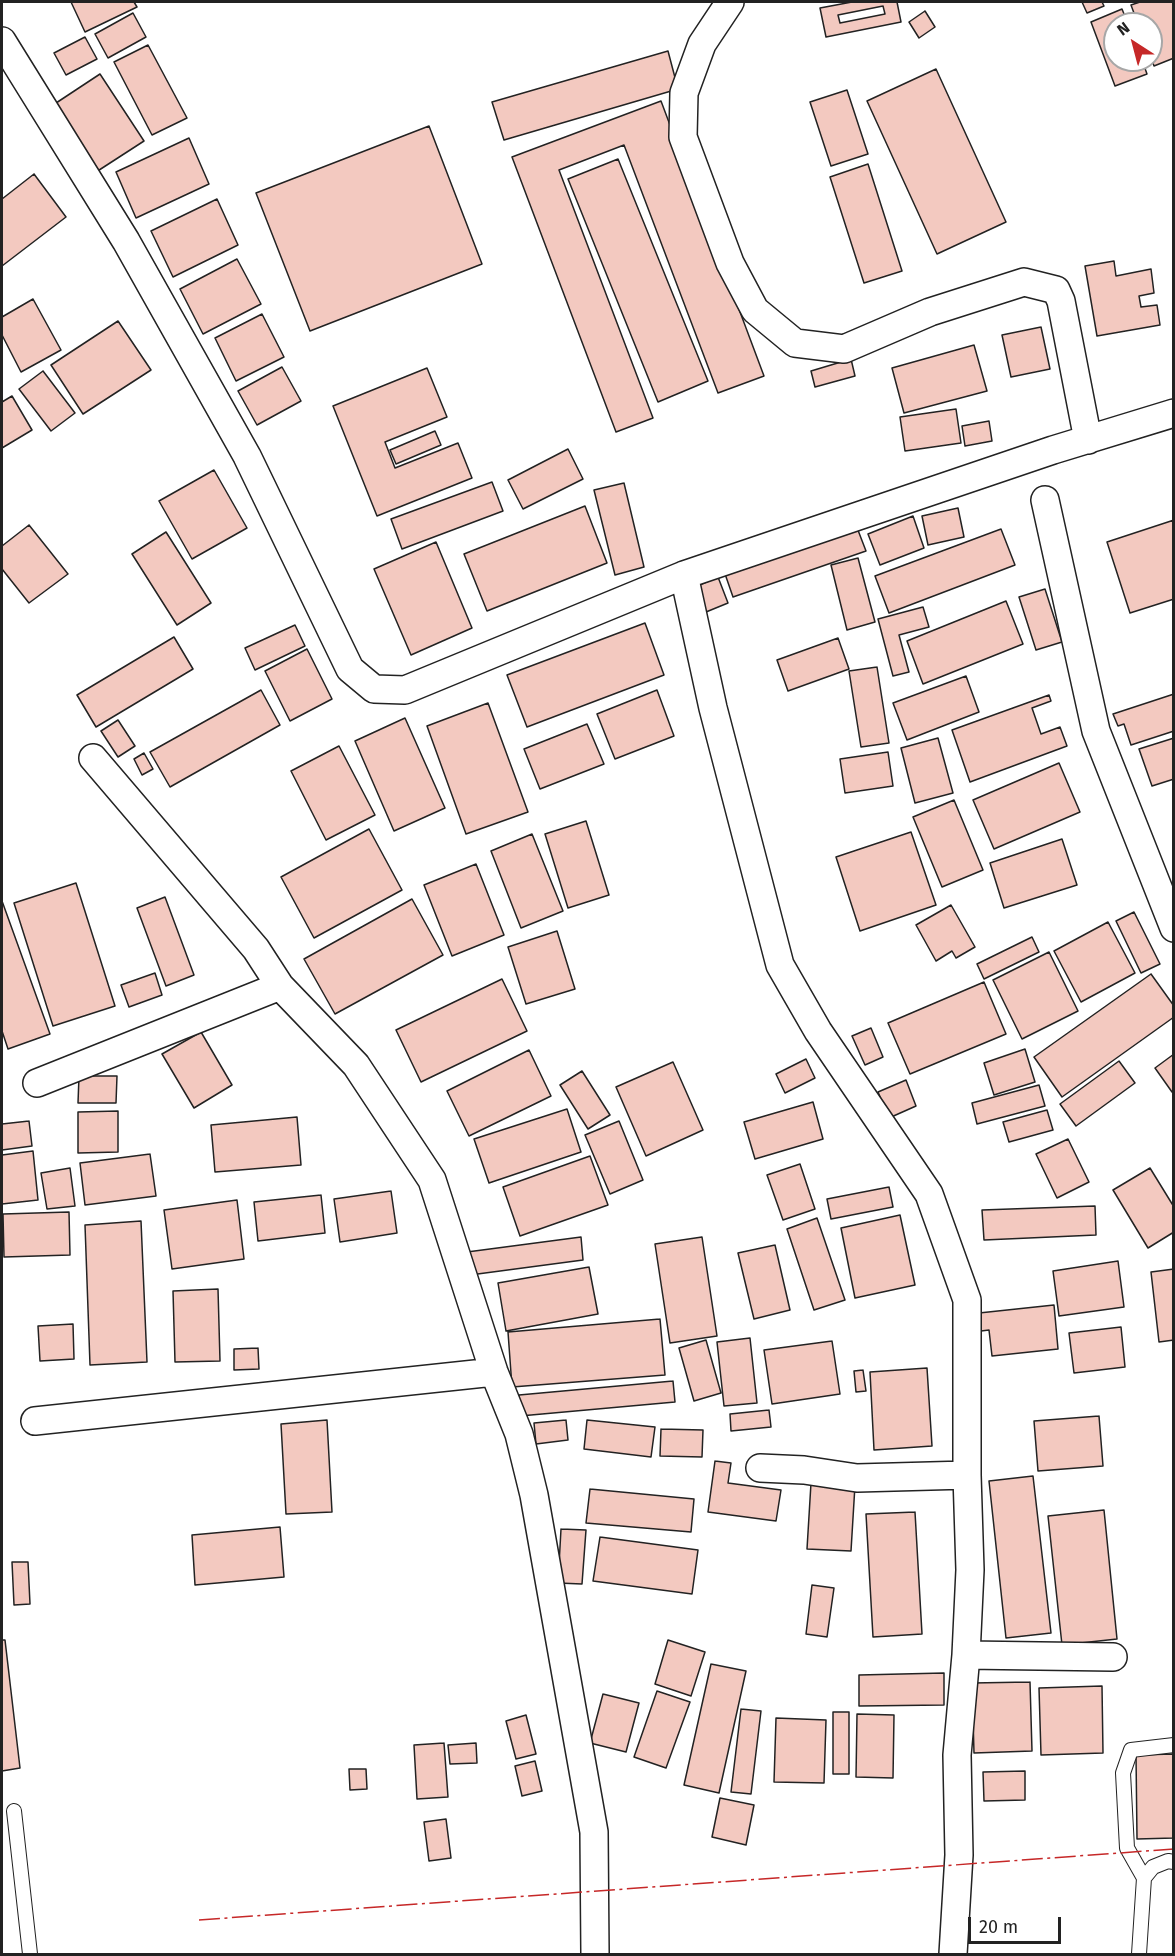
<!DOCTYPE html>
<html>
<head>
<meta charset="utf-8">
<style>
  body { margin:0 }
  #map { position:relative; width:1175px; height:1956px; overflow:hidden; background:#fff; font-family:"Fira Sans",sans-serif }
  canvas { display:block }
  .frame { position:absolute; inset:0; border:3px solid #222; pointer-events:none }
  .north { position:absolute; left:1103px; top:12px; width:60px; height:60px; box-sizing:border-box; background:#fff; border:2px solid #a7a7a7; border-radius:50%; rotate:324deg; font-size:16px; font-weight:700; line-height:24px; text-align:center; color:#222 }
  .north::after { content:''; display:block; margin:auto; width:21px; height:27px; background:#c62828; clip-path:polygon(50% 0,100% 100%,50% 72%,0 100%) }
  .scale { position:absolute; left:968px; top:1917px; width:93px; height:27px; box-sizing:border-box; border:3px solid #222; border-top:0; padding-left:8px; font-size:18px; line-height:21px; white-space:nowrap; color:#222; -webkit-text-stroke:4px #fff; paint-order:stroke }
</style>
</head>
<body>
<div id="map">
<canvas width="1175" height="1956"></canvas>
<div class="frame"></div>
<div class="north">N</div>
<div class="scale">20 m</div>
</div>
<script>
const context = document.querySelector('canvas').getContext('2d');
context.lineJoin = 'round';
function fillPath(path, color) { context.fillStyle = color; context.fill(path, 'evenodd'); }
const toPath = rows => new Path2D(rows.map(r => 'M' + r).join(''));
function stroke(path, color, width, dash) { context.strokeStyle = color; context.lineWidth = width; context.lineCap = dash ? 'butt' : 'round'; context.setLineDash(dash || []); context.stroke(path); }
const building = toPath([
  [71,2,134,2,137,7,85,32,71,2],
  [852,2,897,2,901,22,826,37,820,8,852,2],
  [883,6,885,14,840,23,838,15,883,6],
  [1082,2,1102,2,1104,6,1087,13,1082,2],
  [1140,2,1174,2,1174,58,1154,66,1151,57,1151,24,1138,24,1131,5,1140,2],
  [1122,9,1128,24,1115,24,1115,60,1142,60,1147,74,1115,86,1091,22,1122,9],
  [925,11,935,27,919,38,909,22,925,11],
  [133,13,146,37,108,58,95,34,133,13],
  [85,37,97,59,66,75,54,53,85,37],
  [148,45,187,118,152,135,114,62,148,45],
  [668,51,678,89,504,140,492,102,668,51],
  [936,69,1006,222,937,254,867,101,936,69],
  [100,74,144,141,93,174,50,107,100,74],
  [847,90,868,154,831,166,810,102,847,90],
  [661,101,764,376,718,393,624,145,559,170,653,418,616,432,512,157,661,101],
  [429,126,482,264,310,331,256,193,429,126],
  [189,138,209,184,136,218,116,172,189,138],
  [618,159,708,381,658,402,568,179,618,159],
  [868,164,902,271,864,283,830,177,868,164],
  [34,174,66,217,2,266,2,199,34,174],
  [217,199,238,245,173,277,151,231,217,199],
  [237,259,261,304,203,334,180,289,237,259],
  [1114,261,1116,276,1151,269,1154,293,1139,296,1141,307,1157,305,1160,325,1097,336,1085,266,1114,261],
  [33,299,61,350,21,372,2,335,2,317,33,299],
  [262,314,284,357,236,381,215,338,262,314],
  [118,321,151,370,83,414,51,365,118,321],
  [1041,327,1050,369,1011,377,1002,335,1041,327],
  [974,345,987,391,904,413,892,368,974,345],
  [851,359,855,376,815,387,811,371,851,359],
  [282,367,301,401,257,425,238,391,282,367],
  [427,368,447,417,385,442,395,468,458,443,472,478,377,516,333,406,427,368],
  [43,371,75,413,51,431,19,389,43,371],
  [12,396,32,430,2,448,2,402,12,396],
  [956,409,961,443,905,451,900,417,956,409],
  [989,421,992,441,965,446,962,426,989,421],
  [435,431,441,445,396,464,390,450,435,431],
  [568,449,583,479,523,509,508,480,568,449],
  [214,470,247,528,192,559,159,501,214,470],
  [492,482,503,511,402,549,391,519,492,482],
  [624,483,644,567,615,575,594,490,624,483],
  [585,506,607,563,487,611,464,554,585,506],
  [958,508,964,537,928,545,922,516,958,508],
  [913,516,924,548,880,565,868,534,913,516],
  [1174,520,1174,599,1130,613,1107,542,1174,520],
  [29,525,68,574,29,603,2,569,2,546,29,525],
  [856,525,866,551,733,597,724,571,856,525],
  [1001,529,1015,565,889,613,875,576,1001,529],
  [166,532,211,603,177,625,132,554,166,532],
  [436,542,472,628,411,655,374,569,436,542],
  [858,558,875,622,847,630,831,565,858,558],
  [718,577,728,603,706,612,695,587,718,577],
  [1045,589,1062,642,1036,650,1019,597,1045,589],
  [1006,601,1023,644,923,684,907,641,1006,601],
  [923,607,929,627,899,635,909,672,893,676,878,619,923,607],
  [645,623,664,675,527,727,507,675,645,623],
  [295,625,305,646,255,670,245,648,295,625],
  [174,637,193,669,96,727,77,695,174,637],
  [838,638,849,669,788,691,777,660,838,638],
  [307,649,332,699,290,721,265,671,307,649],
  [877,667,889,743,861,747,849,671,877,667],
  [966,676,979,712,907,740,893,703,966,676],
  [261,690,280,725,170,787,150,752,261,690],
  [657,690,674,736,615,759,597,714,657,690],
  [1174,694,1174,731,1131,745,1124,724,1118,726,1113,714,1174,694],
  [1049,695,1051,701,1032,708,1041,734,1060,727,1067,746,970,782,952,730,1049,695],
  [488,703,528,812,466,834,427,726,488,703],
  [405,718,445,808,394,831,355,741,405,718],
  [118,720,135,746,118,757,101,731,118,720],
  [587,724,604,764,540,789,524,749,587,724],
  [938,738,953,793,915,803,901,748,938,738],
  [1174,738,1174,779,1152,786,1139,749,1174,738],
  [339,746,375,815,326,840,291,771,339,746],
  [888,752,893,786,845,793,840,759,888,752],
  [144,753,153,769,142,775,134,759,144,753],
  [1059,763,1080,812,994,849,973,800,1059,763],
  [954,800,983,870,942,887,913,817,954,800],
  [586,821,609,895,568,908,545,834,586,821],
  [369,829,402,890,314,938,281,877,369,829],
  [911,832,936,905,860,931,836,857,911,832],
  [532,834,563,911,521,928,491,851,532,834],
  [1062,839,1077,885,1004,908,990,863,1062,839],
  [476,864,504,935,452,956,424,885,476,864],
  [76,883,115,1006,53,1026,14,903,76,883],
  [165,897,194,975,166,986,137,908,165,897],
  [412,899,443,955,335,1014,304,959,412,899],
  [2,901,50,1034,8,1049,2,1031,2,901],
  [951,905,975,947,956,958,952,951,936,961,916,925,951,905],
  [1134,912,1160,964,1141,973,1116,921,1134,912],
  [1108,922,1135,973,1081,1002,1054,951,1108,922],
  [557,931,575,989,526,1004,508,947,557,931],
  [1032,937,1039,952,984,979,977,964,1032,937],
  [1049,952,1078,1011,1022,1039,993,980,1049,952],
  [155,973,162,995,129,1007,121,985,155,973],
  [1151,974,1174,1006,1174,1017,1062,1097,1034,1057,1151,974],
  [502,979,527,1031,421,1082,396,1030,502,979],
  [984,982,1006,1034,910,1074,888,1023,984,982],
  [871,1028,883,1057,865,1065,852,1036,871,1028],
  [201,1032,232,1085,194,1108,162,1054,201,1032],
  [1025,1049,1035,1082,994,1095,984,1063,1025,1049],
  [529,1050,551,1096,469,1136,447,1091,529,1050],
  [1174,1054,1174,1091,1172,1092,1155,1068,1174,1054],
  [806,1059,815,1078,785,1093,776,1074,806,1059],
  [1119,1061,1135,1083,1076,1126,1060,1104,1119,1061],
  [673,1062,703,1130,646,1156,616,1087,673,1062],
  [582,1071,610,1115,588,1129,560,1085,582,1071],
  [79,1076,117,1076,116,1103,78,1103,79,1076],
  [906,1080,916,1106,889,1118,878,1092,906,1080],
  [1039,1085,1045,1106,977,1124,972,1103,1039,1085],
  [813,1102,823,1139,755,1159,744,1122,813,1102],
  [567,1109,581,1152,489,1183,474,1139,567,1109],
  [1047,1110,1053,1130,1009,1142,1003,1122,1047,1110],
  [118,1111,118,1152,78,1153,78,1112,118,1111],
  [297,1117,301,1165,215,1172,211,1125,297,1117],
  [29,1121,32,1146,2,1150,2,1124,29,1121],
  [619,1121,643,1180,610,1194,585,1135,619,1121],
  [1068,1139,1089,1182,1057,1198,1036,1154,1068,1139],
  [33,1151,38,1200,2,1204,2,1155,33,1151],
  [150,1154,156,1196,85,1205,80,1163,150,1154],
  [590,1156,608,1205,520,1236,503,1187,590,1156],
  [800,1164,815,1209,783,1220,767,1175,800,1164],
  [70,1168,75,1206,47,1209,41,1173,70,1168],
  [1150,1168,1174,1207,1174,1232,1148,1248,1113,1190,1150,1168],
  [889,1187,893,1207,831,1219,827,1199,889,1187],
  [391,1191,397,1233,340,1242,334,1199,391,1191],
  [321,1195,325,1233,258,1241,254,1202,321,1195],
  [237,1200,244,1259,172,1269,164,1210,237,1200],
  [1095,1206,1096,1235,984,1240,982,1210,1095,1206],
  [69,1212,70,1255,4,1257,3,1214,69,1212],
  [900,1215,915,1285,855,1298,841,1228,900,1215],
  [817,1218,845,1300,814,1310,787,1229,817,1218],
  [141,1221,147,1362,90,1365,85,1225,141,1221],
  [581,1237,583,1260,470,1275,467,1252,581,1237],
  [702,1237,717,1336,670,1343,655,1244,702,1237],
  [775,1245,790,1310,754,1319,738,1253,775,1245],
  [1118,1261,1124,1307,1059,1316,1053,1271,1118,1261],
  [589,1267,598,1314,506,1331,498,1283,589,1267],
  [1174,1269,1174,1340,1159,1342,1151,1272,1174,1269],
  [218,1289,220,1361,175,1362,173,1291,218,1289],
  [1054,1305,1058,1349,992,1356,989,1330,981,1331,979,1313,1054,1305],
  [660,1319,665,1375,512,1387,508,1332,660,1319],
  [73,1324,74,1359,40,1361,38,1326,73,1324],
  [1121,1327,1125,1367,1074,1373,1069,1333,1121,1327],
  [750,1338,757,1403,724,1406,717,1342,750,1338],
  [706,1340,721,1393,694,1401,679,1348,706,1340],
  [832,1341,840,1394,772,1404,764,1350,832,1341],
  [258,1348,259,1369,234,1370,234,1349,258,1348],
  [927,1368,932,1446,874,1450,870,1372,927,1368],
  [863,1370,866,1391,856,1392,854,1371,863,1370],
  [673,1381,675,1402,520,1416,519,1395,673,1381],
  [769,1410,771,1427,731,1431,730,1414,769,1410],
  [1099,1416,1103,1466,1038,1471,1034,1421,1099,1416],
  [327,1420,332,1512,286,1514,281,1424,327,1420],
  [566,1420,568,1440,536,1444,534,1423,566,1420],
  [587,1420,655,1427,651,1457,584,1449,587,1420],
  [661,1429,703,1430,702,1457,660,1456,661,1429],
  [715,1461,731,1463,728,1483,781,1490,776,1521,708,1512,715,1461],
  [1033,1476,1051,1633,1006,1638,989,1481,1033,1476],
  [811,1483,855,1485,851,1551,807,1549,811,1483],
  [590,1489,694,1499,691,1532,586,1523,590,1489],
  [1104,1510,1117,1639,1062,1645,1048,1516,1104,1510],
  [915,1512,922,1634,873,1637,866,1514,915,1512],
  [280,1527,284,1577,195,1585,192,1535,280,1527],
  [561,1529,586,1530,582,1584,558,1583,561,1529],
  [600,1537,698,1550,692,1594,593,1581,600,1537],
  [12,1562,28,1562,30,1604,14,1605,12,1562],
  [812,1585,834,1588,827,1637,806,1634,812,1585],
  [2,1640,5,1640,20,1768,2,1771,2,1640],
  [668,1640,705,1652,691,1696,655,1684,668,1640],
  [711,1664,746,1671,719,1793,684,1785,711,1664],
  [944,1673,944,1705,859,1706,859,1675,944,1673],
  [1030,1682,1032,1751,974,1753,972,1683,1030,1682],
  [1102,1686,1103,1753,1041,1755,1039,1688,1102,1686],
  [657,1691,690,1702,666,1768,634,1757,657,1691],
  [603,1694,639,1703,626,1752,590,1743,603,1694],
  [741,1709,761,1711,751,1794,731,1792,741,1709],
  [833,1712,849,1712,849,1774,833,1774,833,1712],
  [857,1714,894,1715,893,1778,856,1777,857,1714],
  [526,1715,536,1754,516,1759,506,1721,526,1715],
  [776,1718,826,1720,824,1783,774,1782,776,1718],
  [444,1743,448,1797,417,1799,414,1745,444,1743],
  [476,1743,477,1763,450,1764,448,1745,476,1743],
  [1174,1754,1174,1838,1137,1839,1136,1755,1174,1754],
  [535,1761,542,1791,522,1796,515,1766,535,1761],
  [349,1769,366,1769,367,1789,350,1790,349,1769],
  [1025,1771,1025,1800,984,1801,983,1772,1025,1771],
  [720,1798,754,1805,746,1845,712,1837,720,1798],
  [446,1819,451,1858,429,1861,424,1822,446,1819]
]);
const lane = toPath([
  [14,1811,30,1954],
  [1144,1878,1127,1848,1123,1773,1131,1750,1174,1745],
  [1139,1954,1144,1878,1153,1867,1168,1861,1174,1862]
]);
const street = toPath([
  [730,2,702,44,684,93,683,137,730,263,755,310,795,343,844,349,930,312,1024,282,1056,290,1061,301,1088,440],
  [2,41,126,241,247,456,350,669,374,689,405,690,684,575,1053,450,1174,413],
  [1045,500,1096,731,1174,928],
  [684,575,713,708,780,965,818,1031,929,1194,967,1300,967,1475,970,1570,966,1655,1113,1657],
  [93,758,256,949,280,986,356,1065,432,1180,494,1372,519,1434,534,1495,594,1832,595,1954],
  [37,1083,280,986],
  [35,1421,494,1372],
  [760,1468,804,1470,857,1478,967,1475],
  [953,1954,959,1855,957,1755,966,1655]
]);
const power = toPath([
  [199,1920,1174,1849]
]);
fillPath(building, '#f3c9c0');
stroke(building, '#222', 1.5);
stroke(lane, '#222', 16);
stroke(street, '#222', 30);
stroke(lane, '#fff', 14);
stroke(street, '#fff', 27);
stroke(power, '#c62828', 1.5, [21, 4.5, 3, 4.5]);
</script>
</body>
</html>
